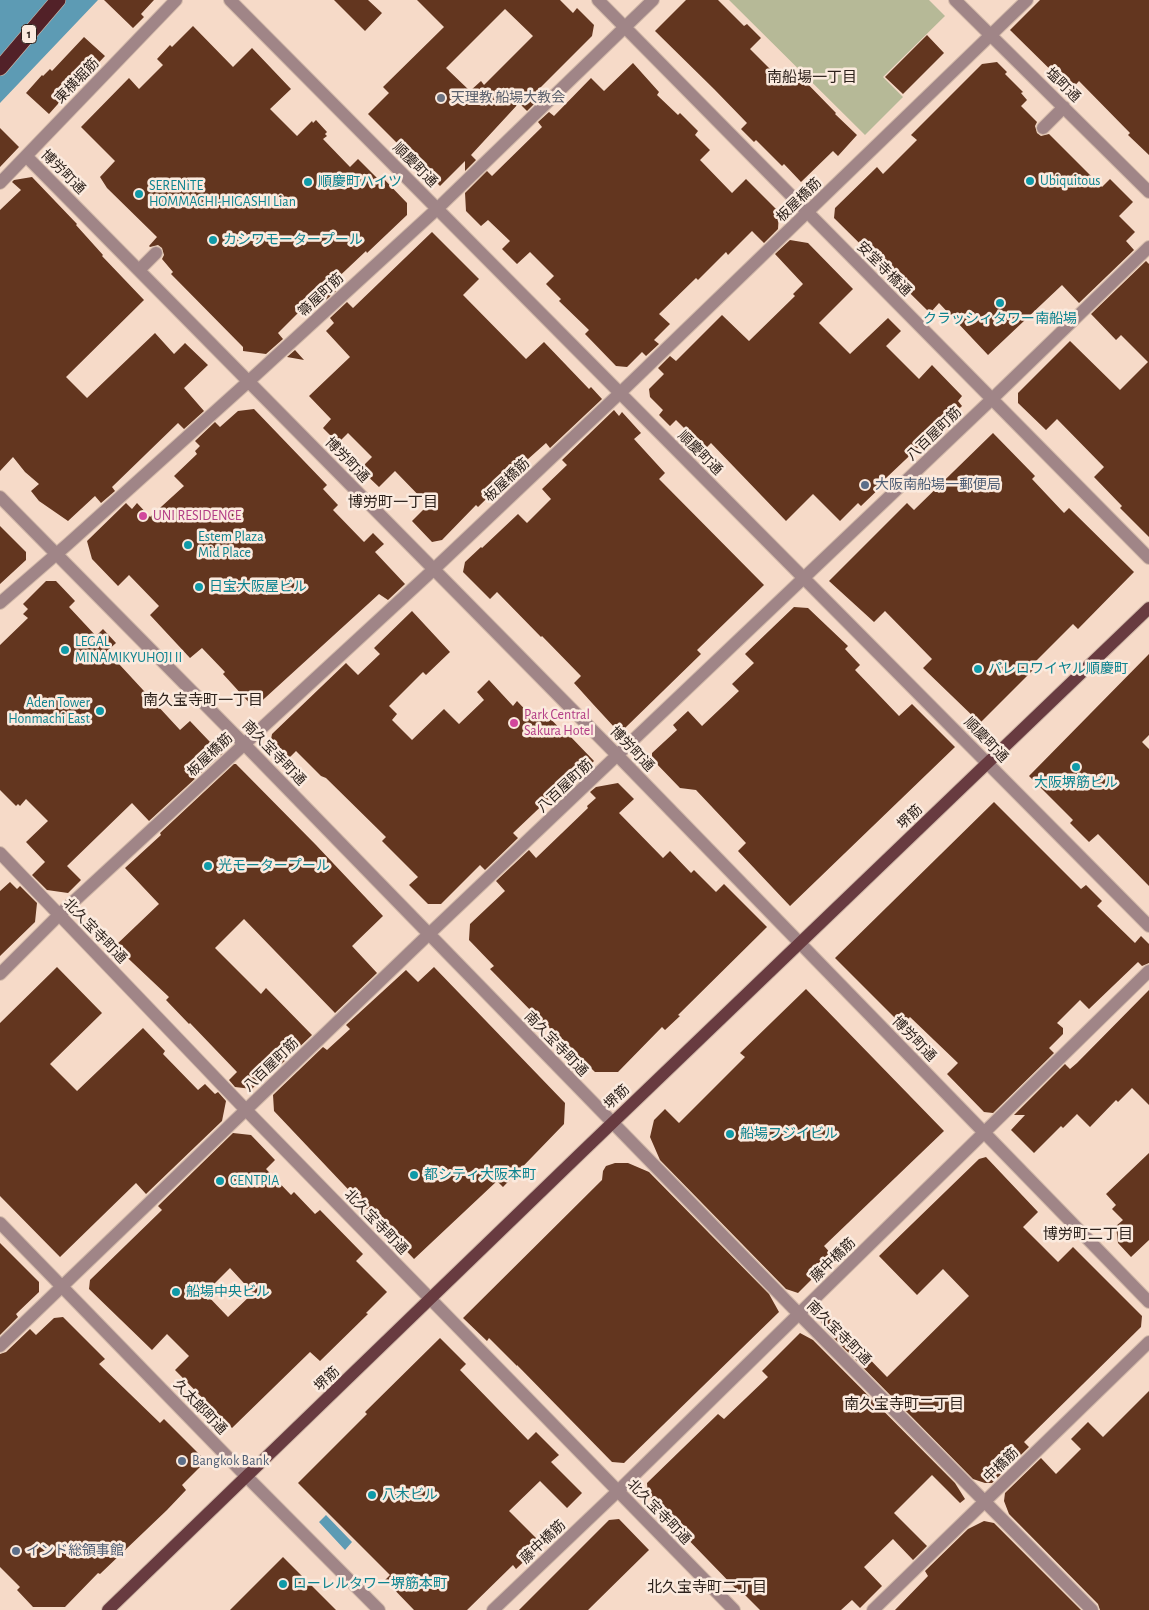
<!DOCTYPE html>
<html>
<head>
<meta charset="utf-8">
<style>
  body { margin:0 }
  canvas { display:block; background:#f6dac8 }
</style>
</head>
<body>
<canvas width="1149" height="1610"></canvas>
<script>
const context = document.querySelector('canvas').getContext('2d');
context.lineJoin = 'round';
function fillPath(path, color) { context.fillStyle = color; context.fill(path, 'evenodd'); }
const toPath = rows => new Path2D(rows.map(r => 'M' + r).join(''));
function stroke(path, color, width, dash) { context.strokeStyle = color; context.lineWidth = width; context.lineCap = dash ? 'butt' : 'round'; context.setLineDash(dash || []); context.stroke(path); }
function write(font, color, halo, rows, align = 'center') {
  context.font = font + ' "Alegreya Sans","Noto Sans JP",sans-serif'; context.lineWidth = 5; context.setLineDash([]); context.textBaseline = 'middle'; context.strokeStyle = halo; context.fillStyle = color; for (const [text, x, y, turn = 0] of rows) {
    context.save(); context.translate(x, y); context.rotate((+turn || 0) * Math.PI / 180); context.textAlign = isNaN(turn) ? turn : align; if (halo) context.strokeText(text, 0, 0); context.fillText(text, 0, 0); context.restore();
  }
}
const green = toPath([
  [729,0,929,0,945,16,883,77,903,97,865,135]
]);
const water = toPath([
  [0,0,98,0,0,103],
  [326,1515,352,1542,345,1550,319,1522]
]);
const building = toPath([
  [104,0,154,0,141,14,144,17,133,28],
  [334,0,368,0,382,13,365,31],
  [417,0,560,0,573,13,577,8,594,25,592,36,533,95,538,100,527,111,519,103,471,155,476,160,465,171,465,161,440,186,368,114,389,93,383,87,444,27],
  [505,9,533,36,484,85,481,81,470,91,446,68],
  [686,0,718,0,744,26,747,24,761,38,750,49,786,85,797,73,836,113,835,114,857,135,838,156,833,151,801,182,784,164,782,166,756,140,754,142,741,129,747,123,714,89,655,31],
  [1040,0,1149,0,1149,155,1128,135,1130,133,1079,81,1071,90,1010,30],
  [193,26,233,67,252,48,291,89,270,109,297,136,312,121,313,123,316,120,327,132,325,134,327,136,323,139,350,167,358,159,379,180,382,177,407,203,407,215,367,253,366,251,330,285,336,291,318,307,313,302,303,312,301,310,278,333,283,339,266,354,243,351,243,347,171,274,173,272,162,259,164,255,162,248,158,245,150,247,149,246,157,237,107,188,100,177,115,161,81,127,129,78,139,89,163,65,157,59,170,45,172,47],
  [927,35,944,53,903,94,885,77],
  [84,37,105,56,75,88,73,87,49,114,26,93,42,75,43,76,50,69,52,71],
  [997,62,1007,72,1005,74,1023,92,1021,93,1027,100,1021,106,1037,122,1035,126,1037,133,1041,136,1049,134,1102,187,1110,179,1133,202,1119,216,1135,232,1126,241,1134,250,1079,303,1062,285,988,355,939,303,930,313,834,218,835,208,877,167,883,174,917,140,911,135,982,64],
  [633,63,659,92,657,95,678,115,680,113,698,131,695,135,710,150,700,160,732,193,746,179,779,212,778,229,764,243,752,231,728,255,726,252,698,280,696,278,659,314,670,324,654,340,659,344,646,356,642,352,627,367,616,366,585,334,589,330,559,301,561,299,546,284,554,276,530,252,517,264,502,249,510,241,488,220,481,226,466,211,465,193,487,171,492,176,542,127,538,122,549,112,554,116,591,78,604,91],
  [0,128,19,147,0,167],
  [32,177,77,224,76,225,103,255,102,256,144,300,66,377,87,398,155,333,174,354,185,343,208,365,184,388,204,411,184,429,178,423,112,487,115,491,101,503,95,496,68,521,39,501,31,491,39,484,25,472,13,457,0,471,0,210,21,190,12,182,14,180],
  [432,232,479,279,463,295,526,359,544,342,589,389,591,387,602,399,550,448,546,443,518,468,478,507,476,505,442,540,432,542,412,521,428,505,395,471,379,487,360,469,372,457,348,433,338,443,323,428,331,419,309,396,350,357,326,331,334,323,330,318,347,302,353,308],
  [790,240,808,243,853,289,819,323,850,354,888,318,901,331,886,346,919,379,932,365,962,396,958,401,962,406,885,479,887,481,861,506,858,503,840,521,813,494,786,521,711,443,705,449,676,420,670,426,659,415,663,410,650,397,649,389,664,374,658,368,670,356,676,361,722,315,749,341,795,296,793,294,803,284,775,254],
  [1146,261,1149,264,1149,537,1120,508,1122,506,1094,477,1104,467,1057,419,1046,430,1018,403,1018,393,1070,341,1120,390,1148,362,1121,335,1116,340,1091,314],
  [295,350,304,360,287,357],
  [254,409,327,485,323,489,338,505,333,510,364,542,373,533,384,544,375,552,405,584,388,600,379,594,254,708,223,674,225,672,202,648,190,658,150,615,159,606,129,575,118,586,92,559,87,541,126,503,132,509,137,503,150,517,184,486,174,476,197,454,195,451,200,446,195,441,215,422,220,427,238,411],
  [614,410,619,416,622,412,641,433,634,439,665,473,659,479,764,585,697,650,701,654,625,728,615,728,592,703,574,683,581,676,542,636,541,637,497,592,490,599,463,572,465,562,481,547,482,548,518,514,527,523,551,499,542,489,567,465,562,460],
  [993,433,1035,476,1032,479,1064,513,1069,508,1134,572,1078,629,1073,624,1030,667,1033,670,980,723,923,668,932,659,885,611,874,622,829,581,907,503,914,510],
  [0,526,26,552,26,560,0,584],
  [46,581,56,581,75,601,69,607,96,636,103,629,116,643,107,651,180,730,190,721,210,742,211,741,223,753,149,821,132,803,67,866,81,880,68,893,47,890,32,875,45,862,26,842,48,821,26,799,20,806,18,804,16,806,0,790,0,645,28,618,23,614,28,609,23,604],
  [794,607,808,608,848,646,845,649,860,665,855,670,899,716,912,704,955,747,790,906,738,851,746,843,696,790,680,788,652,759,652,753,677,730,673,725,688,711,702,726,739,691,732,684,754,663,745,654],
  [412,611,450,652,426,675,423,672,389,706,397,714,392,720,412,740,444,709,459,724,484,700,477,692,489,680,513,706,517,701,536,721,545,713,566,735,568,734,594,761,577,778,574,775,513,833,518,838,485,870,480,865,441,904,428,904,409,885,418,877,382,841,386,837,326,778,321,776,296,751,286,761,270,745,272,734,346,663,358,675,380,654,374,648],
  [1149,654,1149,735,1142,742,1149,749,1149,886,1098,834,1089,842,1070,823,1073,820,1029,776],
  [234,764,236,764,316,845,383,916,352,946,377,973,335,1013,244,919,215,948,261,994,266,988,312,1035,273,1072,273,1067,252,1089,235,1087,229,1080,237,1072,190,1023,189,1024,166,1000,169,997,115,946,159,904,125,868,161,835,160,833],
  [618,783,634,799,619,813,663,858,670,851,691,873,694,870,716,892,724,884,767,927,678,1015,680,1016,665,1030,662,1027,618,1072,595,1072,539,1018,539,1019,490,969,494,966,469,940,470,924,505,891,496,881,529,850,536,858,588,808,587,806,596,798,590,792,596,787],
  [994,802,1081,889,1086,885,1102,901,1097,906,1135,943,1141,936,1149,944,1149,963,1142,966,1138,962,1089,1009,1080,1000,1057,1023,1063,1028,1063,1034,1049,1048,1054,1053,993,1113,984,1112,947,1074,958,1063,910,1017,902,1025,835,958],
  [10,882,17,889,20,886,37,903,35,922,0,956,0,891],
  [57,967,102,1013,50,1064,77,1091,143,1028,165,1051,163,1054,198,1090,205,1084,215,1094,218,1092,226,1101,222,1121,146,1194,136,1183,60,1257,0,1196,0,1023],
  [434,967,565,1103,564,1124,503,1187,497,1181,414,1259,274,1111,273,1095,323,1047,327,1050,350,1029,346,1025,406,970,418,982],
  [806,989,944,1131,824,1246,834,1257,798,1293,786,1289,660,1160,650,1137,654,1120,665,1109,679,1123,745,1057,740,1053],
  [1149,990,1149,1105,1132,1088,1118,1102,1116,1100,1090,1127,1077,1114,1063,1128,1061,1126,1034,1153,1011,1130,1025,1115,1014,1115,1065,1064,1070,1069,1077,1063],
  [233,1133,251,1135,275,1160,266,1169,291,1195,294,1192,315,1214,320,1210,363,1254,356,1261,387,1292,366,1313,368,1314,320,1361,310,1352,232,1428,175,1370,189,1356,167,1334,152,1350,89,1289,90,1280,162,1210,158,1206],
  [230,1268,253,1293,228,1317,205,1293],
  [1149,1153,1149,1240,1131,1257,1118,1243,1116,1226,1123,1220,1112,1209,1116,1205,1106,1194],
  [986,1157,1038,1212,1023,1227,1058,1262,1073,1247,1142,1316,1141,1327,1024,1442,1029,1447,992,1483,985,1483,973,1479,823,1327,816,1308,818,1306,887,1377,969,1296,943,1269,917,1295,879,1256,979,1159],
  [615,1163,628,1163,649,1172,769,1294,779,1312,624,1463,612,1462,517,1365,517,1366,489,1338,487,1341,463,1318,602,1180,603,1171,606,1166],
  [0,1243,39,1282,39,1292,16,1314,18,1317,0,1335],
  [63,1317,105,1359,99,1364,160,1423,164,1419,206,1461,182,1485,186,1490,167,1510,100,1574,98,1573,65,1607,33,1607,17,1590,20,1587,0,1567,0,1354,6,1352,30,1329,36,1335,54,1318],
  [800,1333,813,1340,955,1483,965,1499,960,1503,932,1475,894,1513,927,1546,913,1560,893,1539,864,1567,882,1586,860,1608,852,1600,841,1610,760,1610,740,1590,739,1592,676,1527,677,1526,648,1495,647,1483,718,1414,724,1419,768,1377,762,1371],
  [440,1338,466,1364,460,1370,528,1440,536,1432,559,1455,551,1462,582,1493,567,1508,540,1481,509,1511,542,1544,516,1569,513,1565,467,1610,414,1610,385,1580,390,1575,298,1483,367,1414,365,1412],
  [1149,1391,1149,1610,1100,1610,1098,1604,1009,1514,1004,1501,1005,1493,1041,1458,1056,1474,1081,1449,1071,1439,1088,1422,1103,1437],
  [619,1519,649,1550,588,1610,519,1610,609,1520],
  [984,1521,994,1523,1081,1610,895,1610,928,1576,925,1571,968,1529],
  [283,1557,336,1610,230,1610]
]);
const minor = toPath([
  [230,0,1149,926],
  [598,0,1149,558],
  [955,0,1149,192],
  [1043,128,1064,107],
  [26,156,618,756,1149,1302],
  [0,183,176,0],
  [139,270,156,253],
  [0,497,244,744,799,1314,1092,1610],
  [0,603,68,544,249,381,438,208,653,0],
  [0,853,246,1110,734,1610],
  [0,974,59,915,433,570,620,393,1027,0],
  [0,1223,247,1477,379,1610],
  [0,1346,429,934,992,399,1149,247],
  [493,1610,618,1491,1149,971],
  [873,1610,1149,1342]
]);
const major = toPath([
  [108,1610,582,1152,1149,608]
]);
const highway = toPath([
  [0,68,58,0]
]);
const markers = [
  [441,98,5,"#6b7280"],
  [1030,181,5,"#0f9aa8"],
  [308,182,5,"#0f9aa8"],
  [139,194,5,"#0f9aa8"],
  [213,240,5,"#0f9aa8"],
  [1000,303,5,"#0f9aa8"],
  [865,485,5,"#5c6f8a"],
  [143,516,5,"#d1479c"],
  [188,545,5,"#0f9aa8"],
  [199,587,5,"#0f9aa8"],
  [65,650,5,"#0f9aa8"],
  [978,669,5,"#0f9aa8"],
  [100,711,5,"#0f9aa8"],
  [514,723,5,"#d1479c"],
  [1076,767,5,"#0f9aa8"],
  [208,866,5,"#0f9aa8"],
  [730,1134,5,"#0f9aa8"],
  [414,1175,5,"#0f9aa8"],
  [220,1181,5,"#0f9aa8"],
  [176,1292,5,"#0f9aa8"],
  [182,1461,5,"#5c6f8a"],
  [372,1495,5,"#0f9aa8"],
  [16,1551,5,"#5c6f8a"],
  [283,1584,5,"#0f9aa8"]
];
const shields = [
  [29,34,15]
];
const shieldNames = [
  ["1",29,34]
];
const streetNames = [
  ["東横堀筋",77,81,-46],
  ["塩町通",1063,85,44],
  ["順慶町通",415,165,45],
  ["博労町通",63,172,45],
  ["板屋橋筋",799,200,-44],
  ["安堂寺橋通",884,269,45],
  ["箒屋町筋",321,295,-43],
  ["八百屋町筋",934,434,-44],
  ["順慶町通",700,453,45],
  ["博労町通",347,460,46],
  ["板屋橋筋",507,480,-43],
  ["順慶町通",986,740,46],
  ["博労町通",632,749,46],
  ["南久宝寺町通",274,753,46],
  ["板屋橋筋",210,755,-43],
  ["八百屋町筋",565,786,-43],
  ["堺筋",910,817,-44],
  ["北久宝寺町通",95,931,46],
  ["博労町通",914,1039,46],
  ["南久宝寺町通",556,1044,46],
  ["八百屋町筋",271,1065,-44],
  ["堺筋",617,1097,-44],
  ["北久宝寺町通",376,1222,46],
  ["藤中橋筋",833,1260,-44],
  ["南久宝寺町通",839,1333,45],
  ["堺筋",327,1379,-44],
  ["久太郎町通",200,1407,46],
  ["中橋筋",1001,1465,-44],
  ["北久宝寺町通",659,1512,46],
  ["藤中橋筋",543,1542,-43]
];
const worshipNames = [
  ["天理教 船場大教会",451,98]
];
const cultureNames = [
  ["Ubiquitous",1040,181],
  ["順慶町ハイツ",318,182],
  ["SERENiTE",149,186],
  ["HOMMACHI-HIGASHI Lian",149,202],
  ["カシワモータープール",223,240],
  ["クラッシィタワー南船場",1000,319,"center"],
  ["Estem Plaza",198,537],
  ["Mid Place",198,553],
  ["日宝大阪屋ビル",209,587],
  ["LEGAL",75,642],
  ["MINAMIKYUHOJI II",75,658],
  ["パレロワイヤル順慶町",988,669],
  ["Aden Tower",90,703,"right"],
  ["Honmachi East",90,719,"right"],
  ["大阪堺筋ビル",1076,783,"center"],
  ["光モータープール",218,866],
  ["船場フジイビル",740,1134],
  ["都シティ大阪本町",424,1175],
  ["CENTPIA",230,1181],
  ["船場中央ビル",186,1292],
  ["八木ビル",382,1495],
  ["ローレルタワー堺筋本町",293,1584]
];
const serviceNames = [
  ["大阪南船場一郵便局",875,485],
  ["Bangkok Bank",192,1461],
  ["インド総領事館",26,1551]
];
const hotelNames = [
  ["UNI RESIDENCE",153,516],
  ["Park Central",524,715],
  ["Sakura Hotel",524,731]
];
const neighbourhoodNames = [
  ["南船場一丁目",812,77],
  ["博労町一丁目",393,502],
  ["南久宝寺町一丁目",203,700],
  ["博労町二丁目",1088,1234],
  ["南久宝寺町二丁目",904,1404],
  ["北久宝寺町二丁目",707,1587]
];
fillPath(green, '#b6b997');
fillPath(water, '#5d9bb4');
fillPath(building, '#63361f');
stroke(minor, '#d2b9a9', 14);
stroke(major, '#d2b9a9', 14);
stroke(highway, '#d2b9a9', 16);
stroke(minor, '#a08587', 12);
stroke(major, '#683b40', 12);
stroke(highway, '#522128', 15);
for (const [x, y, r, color] of markers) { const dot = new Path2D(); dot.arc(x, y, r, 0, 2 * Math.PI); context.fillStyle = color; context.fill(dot); stroke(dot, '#fbeade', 2); }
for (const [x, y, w] of shields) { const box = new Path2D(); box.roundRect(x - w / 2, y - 9.5, w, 19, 4); context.fillStyle = '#fbeade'; context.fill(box); stroke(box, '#2c211b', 1); }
write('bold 12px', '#2c211b', null, shieldNames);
write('14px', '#2c211b', '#fbeade', streetNames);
write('14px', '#5b616d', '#fbeade', worshipNames, 'left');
write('14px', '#0d838f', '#fbeade', cultureNames, 'left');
write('14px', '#4e5e75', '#fbeade', serviceNames, 'left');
write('14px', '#b23c85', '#fbeade', hotelNames, 'left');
write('15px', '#2c211b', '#fbeade', neighbourhoodNames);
</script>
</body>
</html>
